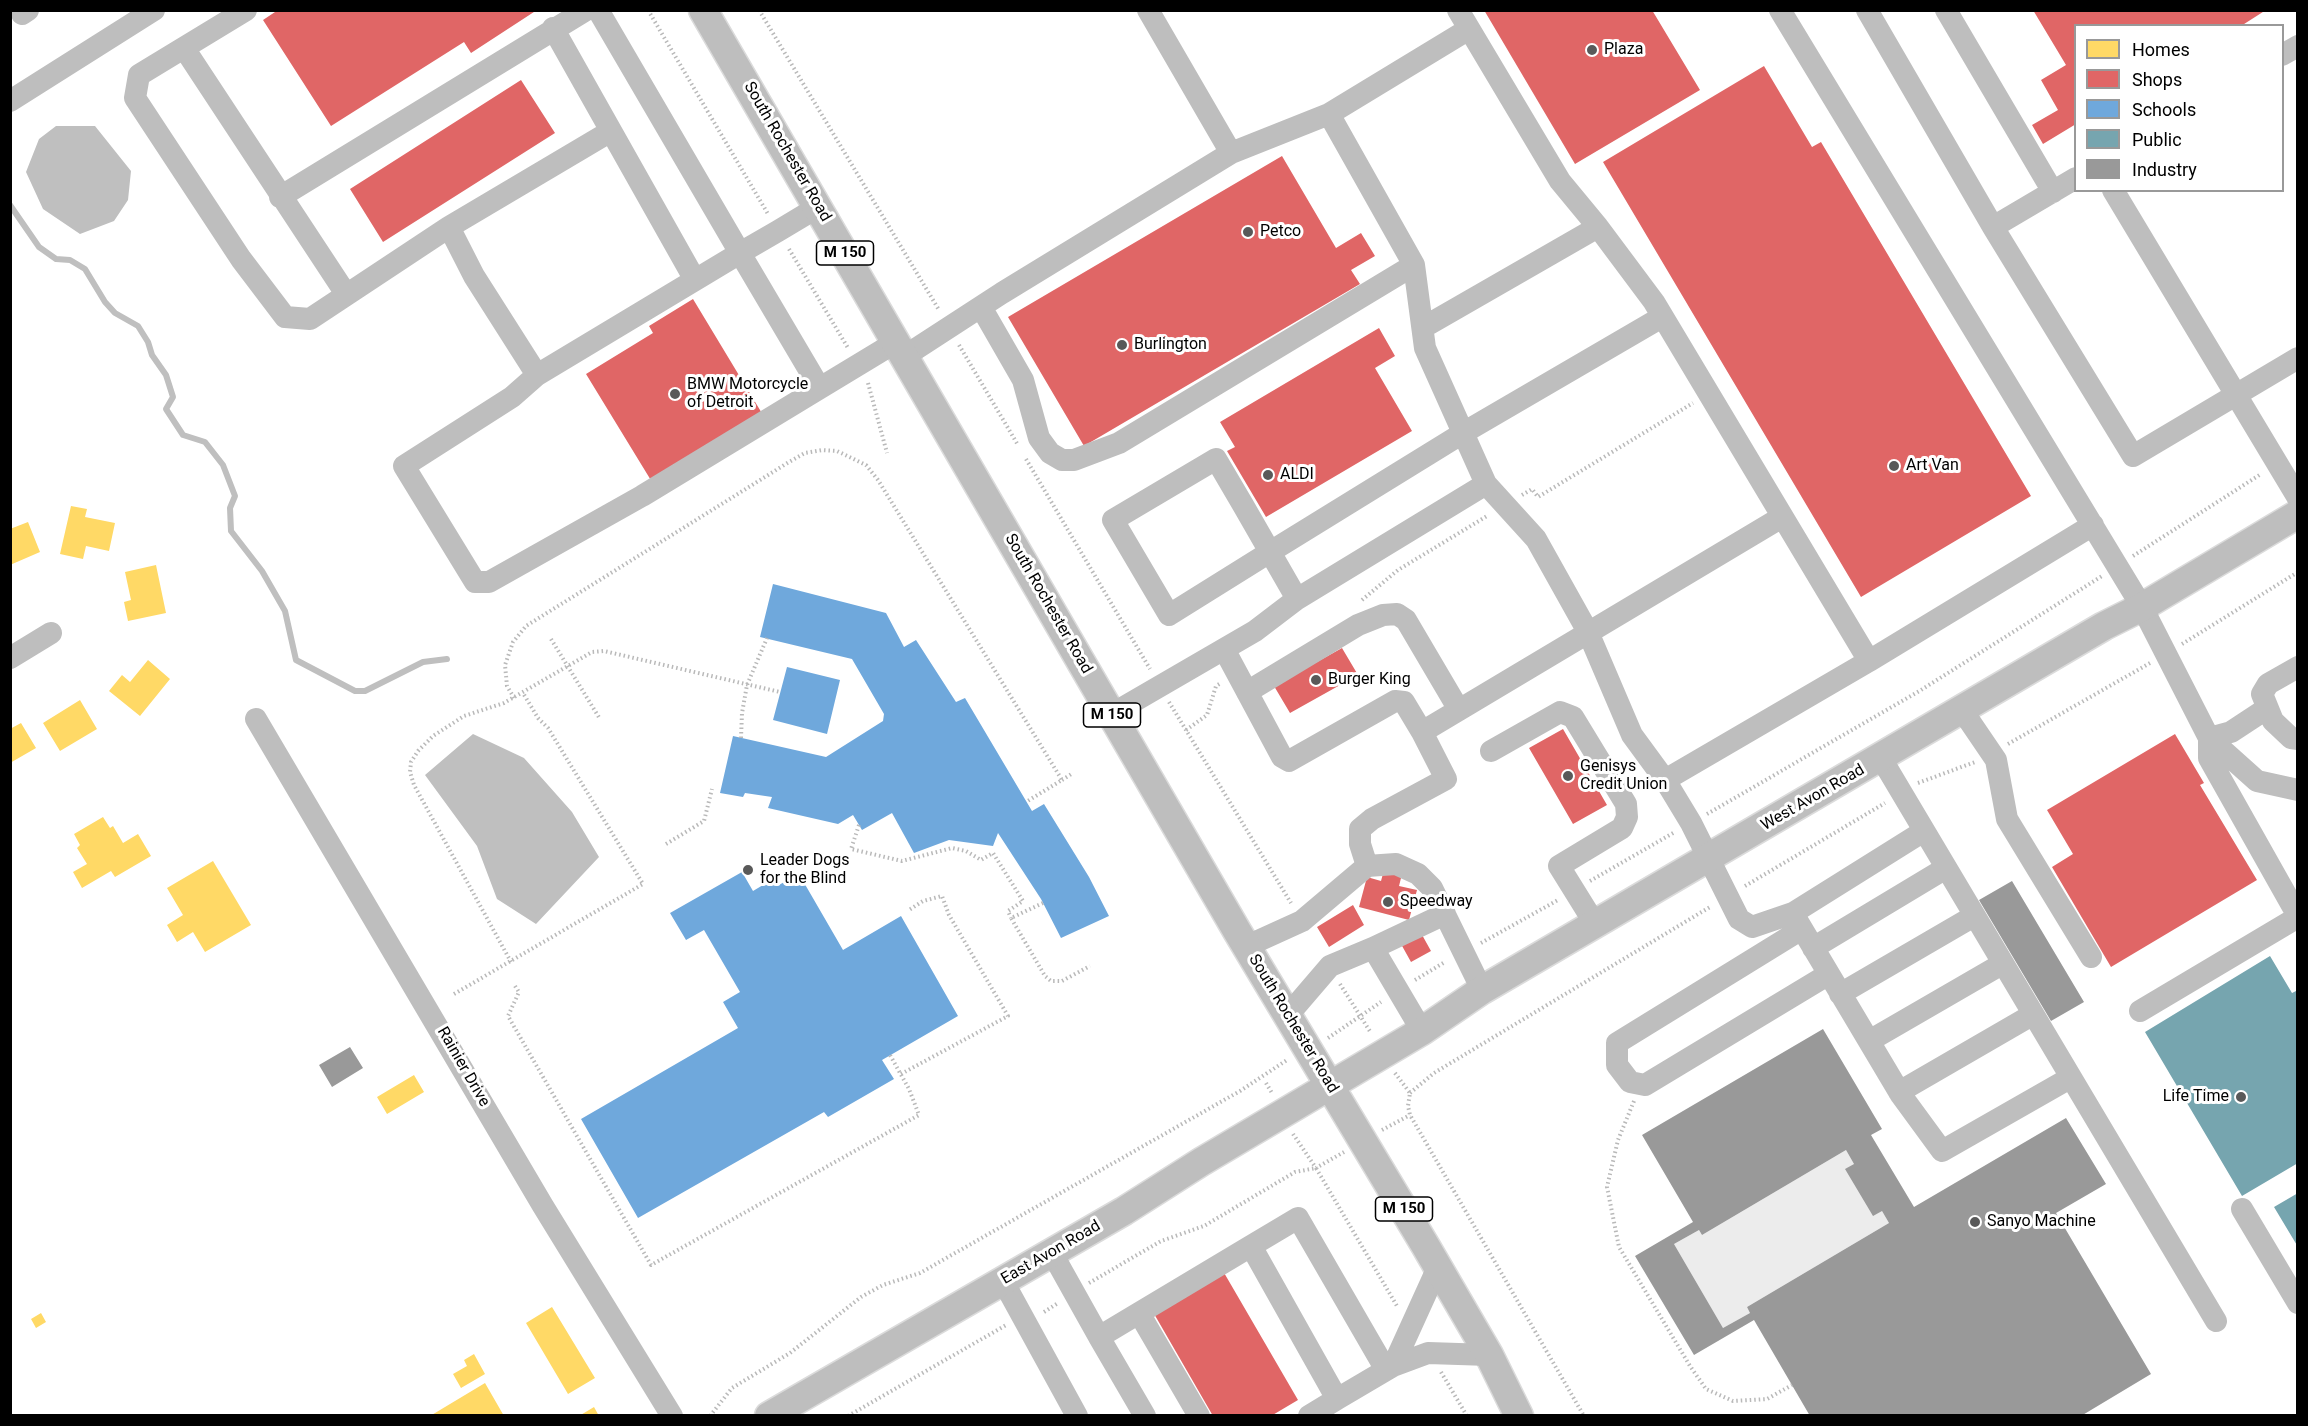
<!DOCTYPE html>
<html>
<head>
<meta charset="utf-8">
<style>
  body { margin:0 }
  #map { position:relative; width:2308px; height:1426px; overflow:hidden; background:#fff; font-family:Roboto,sans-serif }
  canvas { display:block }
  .frame { position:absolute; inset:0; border:12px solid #000; pointer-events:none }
  .legend { position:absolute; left:2074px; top:24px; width:210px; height:168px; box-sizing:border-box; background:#fff; border:2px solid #999; margin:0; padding:8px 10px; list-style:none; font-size:18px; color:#000 }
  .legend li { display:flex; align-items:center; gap:12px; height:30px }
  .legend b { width:30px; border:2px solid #999 }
</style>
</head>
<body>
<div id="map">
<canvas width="2308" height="1426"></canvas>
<div class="frame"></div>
<ul class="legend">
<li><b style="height:16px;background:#ffd966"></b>Homes</li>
<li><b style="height:16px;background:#e06666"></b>Shops</li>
<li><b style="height:16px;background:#6fa8dc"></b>Schools</li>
<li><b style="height:16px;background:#76a5af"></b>Public</li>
<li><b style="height:16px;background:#999"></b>Industry</li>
</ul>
</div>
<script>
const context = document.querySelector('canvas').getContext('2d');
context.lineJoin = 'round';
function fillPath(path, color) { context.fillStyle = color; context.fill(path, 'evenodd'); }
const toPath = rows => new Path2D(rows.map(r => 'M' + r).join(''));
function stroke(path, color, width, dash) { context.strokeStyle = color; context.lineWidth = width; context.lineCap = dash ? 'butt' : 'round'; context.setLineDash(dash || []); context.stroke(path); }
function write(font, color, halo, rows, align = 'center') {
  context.font = font + ' Roboto,sans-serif'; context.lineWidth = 6; context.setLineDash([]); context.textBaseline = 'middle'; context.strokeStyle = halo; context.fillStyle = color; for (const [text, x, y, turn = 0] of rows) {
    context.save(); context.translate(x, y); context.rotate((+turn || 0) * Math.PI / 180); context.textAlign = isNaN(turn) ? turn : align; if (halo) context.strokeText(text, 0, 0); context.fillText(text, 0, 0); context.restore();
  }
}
const green = toPath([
  [1846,1150,1854,1164,1846,1169,1882,1211,1889,1223,1747,1307,1750,1313,1723,1328,1674,1244,1699,1230,1702,1235]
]);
const water = toPath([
  [56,126,95,126,131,171,128,200,114,221,80,234,43,209,26,172,39,139],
  [473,734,524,758,572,812,599,857,536,924,497,899,477,846,425,775]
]);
const homes = toPath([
  [71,506,87,509,85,517,115,523,109,551,86,546,83,559,60,554],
  [28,522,40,552,10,565,10,529],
  [156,565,166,613,128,621,124,602,131,600,125,572],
  [148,660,170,679,140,716,109,691,122,675,130,682],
  [80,700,97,729,60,751,43,723],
  [21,723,36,748,10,763,10,729],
  [103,817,110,828,113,826,123,843,138,834,151,856,115,877,111,871,82,888,73,872,87,864,77,848,80,845,74,834],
  [213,861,251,925,205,952,193,932,177,942,167,925,183,915,167,888],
  [414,1075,424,1092,387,1114,377,1097],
  [552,1307,595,1378,568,1394,526,1323],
  [41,1313,46,1322,36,1328,31,1319],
  [474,1354,485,1374,461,1388,453,1374,467,1366,464,1360],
  [485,1383,504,1416,430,1416],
  [594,1407,599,1416,579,1416]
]);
const shops = toPath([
  [278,10,537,10,471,53,464,42,331,126,263,20],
  [1484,10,1652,10,1700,90,1575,164],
  [2033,10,2266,10,2241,26,2076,26,2076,124,2043,144,2032,125,2058,110,2041,80,2066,65],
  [1764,66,1812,147,1821,142,2031,496,1861,597,1603,162],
  [521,80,555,133,383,242,350,189],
  [1282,156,1336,248,1361,233,1375,256,1351,270,1360,284,1084,446,1008,317],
  [693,299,763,415,652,482,586,374,653,333,649,326],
  [1379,328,1395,356,1375,368,1412,431,1266,517,1227,451,1235,447,1220,422],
  [1342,648,1358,675,1290,713,1274,686],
  [1563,729,1607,805,1573,824,1529,748],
  [2175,734,2204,783,2200,785,2257,880,2111,967,2052,867,2073,854,2047,810],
  [1384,870,1402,874,1399,886,1417,890,1409,920,1359,907,1367,877,1381,881],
  [1353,905,1364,925,1329,947,1317,927],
  [1421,933,1431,951,1411,962,1401,944],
  [1223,1271,1298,1400,1271,1416,1213,1416,1153,1312]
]);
const schools = toPath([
  [773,584,886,613,904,647,916,640,956,702,965,698,1032,811,1044,804,1089,877,1109,916,1061,938,1041,899,998,833,993,846,949,840,914,853,892,813,862,830,853,815,838,824,768,808,772,797,745,793,743,797,720,793,733,736,826,757,883,721,884,714,852,659,760,637],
  [787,667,840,680,827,734,773,720],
  [742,872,753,891,773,879,777,886,799,874,843,950,901,916,958,1016,882,1060,894,1079,828,1117,824,1112,638,1218,581,1119,738,1028,723,1002,740,992,704,930,686,940,670,913]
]);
const public = toPath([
  [2270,956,2292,993,2298,990,2298,1163,2242,1196,2145,1032],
  [2298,1193,2298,1247,2274,1207]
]);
const industry = toPath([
  [2012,881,2084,1002,2051,1021,1979,900],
  [1823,1029,1882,1129,1871,1135,1914,1207,2066,1118,2106,1184,2056,1213,2151,1374,2081,1416,1810,1416,1754,1320,1694,1355,1635,1256,1693,1222,1642,1135],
  [1846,1150,1854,1164,1845,1169,1873,1216,1882,1211,1889,1223,1747,1307,1750,1313,1723,1328,1674,1244,1699,1230,1702,1235],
  [350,1047,363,1068,332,1087,319,1065]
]);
const stream = toPath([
  [10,205,39,247,56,259,70,260,85,269,105,302,115,313,138,326,148,342,152,355,166,375,173,397,166,409,183,435,205,442,223,465,235,496,230,508,231,531,262,571,285,611,296,660,355,691,365,691,423,662,447,659]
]);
const path = toPath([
  [648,10,768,214],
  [759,10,939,310],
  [789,249,848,348],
  [959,345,1018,445],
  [868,383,887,453],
  [1026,459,1150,669],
  [1522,495,1532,489,1538,497,1693,403],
  [2133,556,2261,474],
  [1362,600,1398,570,1487,516],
  [551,639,600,719],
  [2182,644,2298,572],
  [514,698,507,686,505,665,513,642,526,626,789,462,805,453,822,450,837,451,866,465,878,480,1062,780,1026,802],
  [1169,702,1291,903],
  [1186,730,1207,715,1216,686,1221,683],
  [741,738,742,713,747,685,767,638],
  [2008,744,2150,663],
  [1062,780,1073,773],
  [1918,783,1975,762],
  [1707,814,1921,690,2102,576],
  [859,825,851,849,902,861,952,848,966,851,981,860,993,853,1023,901,1008,911,1011,918],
  [666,844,704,821,712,789],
  [1590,881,1675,832],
  [1745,886,1885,803],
  [1043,903,1011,918,1045,976,1051,981,1062,981,1090,966],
  [1481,943,1558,900],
  [511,962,414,785,410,772,411,762,418,751,433,736,464,716,504,703,592,652,604,651,780,692],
  [1415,980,1445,962],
  [1340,984,1371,1033],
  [515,986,519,992,508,1016,651,1265,919,1115,909,1089,890,1055],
  [454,994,643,884,548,728,538,718,523,693],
  [1328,1038,1381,1002],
  [1395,1073,1410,1093,1408,1106,1410,1115,1584,1416],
  [901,1074,1008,1016,949,915,942,896,923,901,909,910],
  [1266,1083,1272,1093],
  [1410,1093,1434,1073,1710,907],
  [1634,1101,1618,1140,1607,1187,1619,1247,1690,1366,1706,1389,1733,1401,1767,1399,1792,1385],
  [1382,1130,1410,1115],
  [1293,1134,1316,1168,1344,1152],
  [1089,1283,1161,1241,1204,1226,1295,1172,1316,1168,1397,1306],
  [1044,1312,1058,1303],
  [1441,1372,1467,1416],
  [710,1416,732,1388,790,1353,861,1297,883,1285,920,1273,1240,1091,1287,1060],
  [848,1416,1006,1325]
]);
const minor = toPath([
  [246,10,139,75,135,98,241,259,285,317,310,319,449,227],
  [598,10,740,253,815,380,820,388,642,496,489,582,475,582,404,466,512,397,537,375,740,253,778,231,818,207],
  [1148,10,1231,153,1329,114,1414,265,1425,348,1486,484,1536,539,1588,632,1632,735,1665,780,1691,823,1739,919,1752,927,1793,913,1924,831],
  [1458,10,1560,181,1598,227],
  [1780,10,2142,607,2209,738,2257,781,2298,790],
  [1867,10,1993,227,2076,178],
  [1946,10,2053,192],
  [22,14,28,10],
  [553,28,695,280],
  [184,48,346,294],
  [2282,55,2298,46],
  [10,101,154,10],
  [1329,114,1469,29],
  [2113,190,2298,498],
  [280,197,586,10],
  [1993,227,2133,456,2298,358],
  [981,307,1023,380,1039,438,1050,453,1062,460,1074,460,1119,443,1414,265],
  [1424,327,1598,227,1654,302,1869,661,2093,525],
  [905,356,1002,293,1231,153],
  [537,375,474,276,449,227,611,131],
  [820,388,896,342],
  [1297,599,1243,505,1216,459,1113,520,1169,615,1270,552,1463,433,1662,317],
  [1224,649,1282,757,1289,761,1395,701,1404,702,1422,732,1782,517],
  [10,658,51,633],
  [2298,667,2268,684,2262,694,2273,721,2291,738,2298,739],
  [1247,692,1358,625,1383,615,1397,614,1406,620,1459,710],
  [2266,709,2231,732,2209,738,2209,758,2298,916],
  [1962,710,1996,760,2007,819,2091,957],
  [1112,714,1255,631,1297,599,1486,484],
  [256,719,543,1206,672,1416],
  [1491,751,1560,712,1573,717,1626,804,1627,817,1622,828,1559,866,1595,924],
  [1881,758,2216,1321],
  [1665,780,1869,661],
  [1367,866,1360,844,1360,829,1372,819,1446,779,1422,732],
  [1795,917,1901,1095,1942,1151,2070,1078],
  [1802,929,1617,1043,1617,1065,1630,1082,1645,1085,1829,974],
  [1247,946,1302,921,1367,866,1396,864,1418,874,1432,888,1482,990],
  [1813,948,1946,868],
  [1840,994,1974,916],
  [2140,1011,2298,917],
  [1288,1015,1330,966,1373,948],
  [1422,1031,1373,948,1445,914],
  [1869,1041,2002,964],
  [1899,1092,2032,1015],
  [2242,1209,2298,1303],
  [1251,1246,1298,1218,1386,1370],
  [1052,1253,1099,1337,1251,1246,1337,1399,1393,1366,1428,1353,1489,1355],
  [1003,1281,1077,1416],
  [1139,1313,1199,1416],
  [1099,1337,1145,1416],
  [1393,1366,1438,1267],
  [1309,1416,1337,1399]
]);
const major = toPath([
  [703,10,1237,931,1425,1245,1489,1355,1519,1416],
  [769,1416,1124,1211,1201,1162,1422,1031,1482,990,2104,626,2142,607,2298,514]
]);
const markers = [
  [1592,50,6,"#595959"],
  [1248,232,6,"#595959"],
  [1122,345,6,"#595959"],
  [675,394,6,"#595959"],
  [1894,466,6,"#595959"],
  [1268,475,6,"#595959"],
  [1316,680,6,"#595959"],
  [1568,776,6,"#595959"],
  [748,870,6,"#595959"],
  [1388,902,6,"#595959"],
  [2241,1097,6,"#595959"],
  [1975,1222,6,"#595959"]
];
const shields = [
  [845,253,57],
  [1112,715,57],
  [1404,1209,57]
];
const shieldNames = [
  ["M 150",845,253],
  ["M 150",1112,715],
  ["M 150",1404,1209]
];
const poiNames = [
  ["Plaza",1604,50],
  ["Petco",1260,232],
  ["Burlington",1134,345],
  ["BMW Motorcycle",687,385],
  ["of Detroit",687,403],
  ["Art Van",1906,466],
  ["ALDI",1280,475],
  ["Burger King",1328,680],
  ["Genisys",1580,767],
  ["Credit Union",1580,785],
  ["Leader Dogs",760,861],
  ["for the Blind",760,879],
  ["Speedway",1400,902],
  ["Life Time",2229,1097,"right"],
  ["Sanyo Machine",1987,1222]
];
const streetNames = [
  ["South Rochester Road",787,152,60],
  ["South Rochester Road",1048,604,60],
  ["West Avon Road",1813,798,-30],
  ["South Rochester Road",1293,1024,59],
  ["Rainier Drive",463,1067,60],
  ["East Avon Road",1051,1253,-30]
];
fillPath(green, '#ececec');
fillPath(water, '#bfbfbf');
fillPath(homes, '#ffd966');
fillPath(shops, '#e06666');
fillPath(schools, '#6fa8dc');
fillPath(public, '#76a5af');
fillPath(industry, '#999');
stroke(stream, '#bfbfbf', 6);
stroke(major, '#dbdbdb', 31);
stroke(path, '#b9b9b9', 4, [1.5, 3]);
stroke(minor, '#bebebe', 22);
stroke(major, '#bebebe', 28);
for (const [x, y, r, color] of markers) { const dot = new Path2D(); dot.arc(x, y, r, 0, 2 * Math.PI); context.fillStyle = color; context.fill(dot); stroke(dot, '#fff', 2); }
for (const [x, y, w] of shields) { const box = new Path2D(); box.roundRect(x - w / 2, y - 12, w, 24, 4.5); context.fillStyle = '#fff'; context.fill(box); stroke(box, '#000', 1.5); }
write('bold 15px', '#000', null, shieldNames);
write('16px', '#000', '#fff', poiNames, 'left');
write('16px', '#000', '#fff', streetNames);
</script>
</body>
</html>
